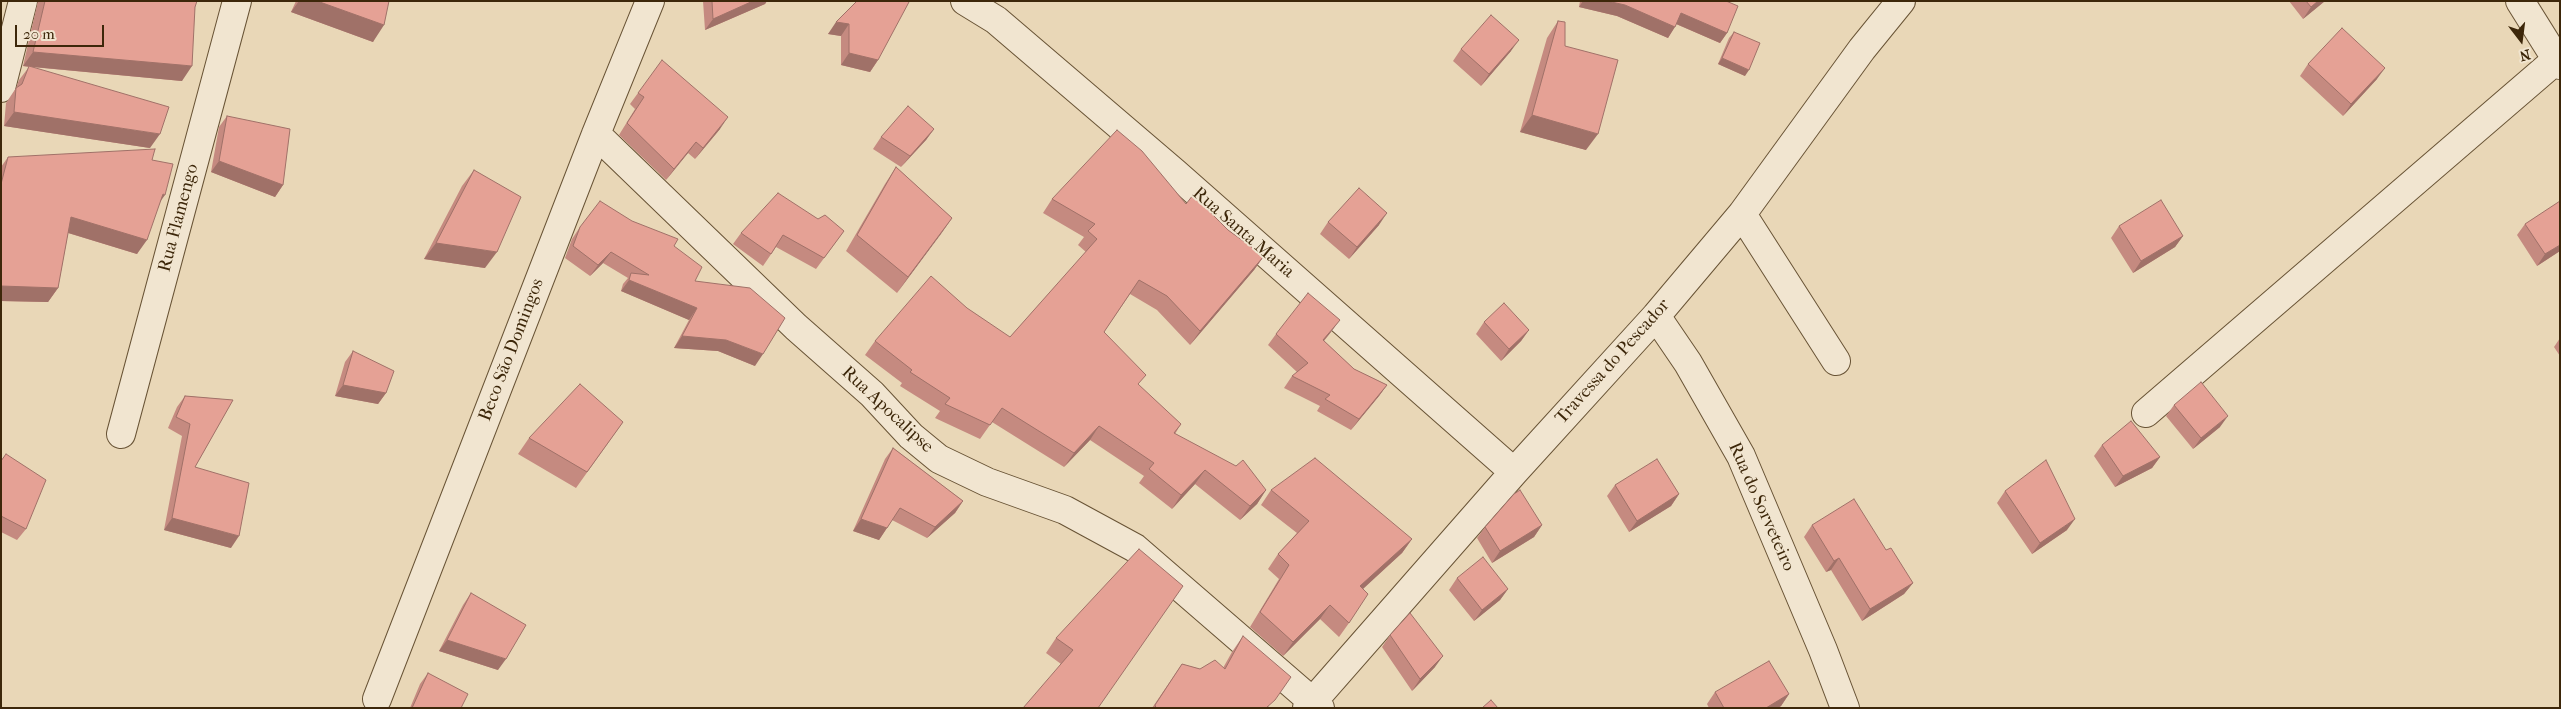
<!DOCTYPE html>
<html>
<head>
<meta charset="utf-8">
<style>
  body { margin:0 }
  #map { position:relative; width:2561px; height:709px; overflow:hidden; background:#e9d7b7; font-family:"IM FELL French Canon",serif }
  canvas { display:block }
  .frame { position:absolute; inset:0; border:2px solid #3d270a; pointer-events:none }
  .north { position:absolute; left:2496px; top:15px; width:50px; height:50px; -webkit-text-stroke:4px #f1e5d0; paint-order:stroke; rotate:165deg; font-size:14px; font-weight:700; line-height:20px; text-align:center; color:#3d270a }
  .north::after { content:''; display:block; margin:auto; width:18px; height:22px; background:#3d270a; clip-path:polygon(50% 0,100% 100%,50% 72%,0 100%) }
  .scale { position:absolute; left:15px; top:25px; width:89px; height:22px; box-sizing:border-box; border:2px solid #3d270a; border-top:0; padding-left:6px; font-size:15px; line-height:18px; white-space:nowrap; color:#3d270a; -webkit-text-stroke:4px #f1e5d0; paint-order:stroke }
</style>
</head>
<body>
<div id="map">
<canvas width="2561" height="709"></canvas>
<div class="frame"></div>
<div class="north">N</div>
<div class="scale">20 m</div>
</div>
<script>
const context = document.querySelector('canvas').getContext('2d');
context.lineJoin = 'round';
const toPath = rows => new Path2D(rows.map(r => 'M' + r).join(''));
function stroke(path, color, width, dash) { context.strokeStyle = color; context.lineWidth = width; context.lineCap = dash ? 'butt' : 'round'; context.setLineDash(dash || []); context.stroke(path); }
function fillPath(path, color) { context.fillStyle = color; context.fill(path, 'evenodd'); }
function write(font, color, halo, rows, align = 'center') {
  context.font = font + ' "IM FELL French Canon",serif'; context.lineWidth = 4; context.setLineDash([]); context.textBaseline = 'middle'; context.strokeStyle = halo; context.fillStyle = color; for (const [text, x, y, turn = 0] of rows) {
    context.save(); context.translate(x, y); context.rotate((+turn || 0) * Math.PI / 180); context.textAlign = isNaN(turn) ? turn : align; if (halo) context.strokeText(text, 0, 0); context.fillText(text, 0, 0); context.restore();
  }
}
const street = toPath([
  [965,1,996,20,1175,173,1514,472],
  [2520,1,2560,65],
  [1,88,23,1],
  [596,134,796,327,872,394,911,436,939,459,987,482,1065,510,1135,548,1320,708],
  [1742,214,1836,361],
  [1656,316,1688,363,1741,456,1823,650,1845,708],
  [2146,413,2556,60],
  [121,434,237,1],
  [377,699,596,134,650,1],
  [1307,708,1514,472,1656,316,1742,214,1862,49,1901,1]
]);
const wall = toPath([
  [38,1,197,1,195,7,182,81,32,67,150,148,4,126,6,103,16,88,19,80,29,67,23,66],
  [296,1,389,1,373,42,291,12],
  [703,1,767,1,765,4,705,30],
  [857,1,878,60,870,72,841,65,841,36,828,34],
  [1580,1,1726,1,1727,33,1720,43,1676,24,1668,38,1617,16,1579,7],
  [2289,1,2325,1,2303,19],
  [1558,21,1565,46,1586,150,1520,132,1547,38],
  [1734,32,1745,76,1718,64,1729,38],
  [1461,49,1511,51,1481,86,1453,61],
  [2308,64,2377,79,2343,116,2300,76],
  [638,93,720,129,695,159,688,153,666,180,619,135,635,109,630,104],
  [227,116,283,185,275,197,211,172,219,127],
  [934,129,926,140,901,167,873,149,881,137],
  [8,157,152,160,160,203,137,254,68,233,58,288,48,302,1,301,1,167],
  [896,167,952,218,897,293,846,251,885,184],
  [474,170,485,268,424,259,462,186],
  [1052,199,1186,204,1228,230,1264,256,1254,270,1190,345,1157,310,1130,294,1104,332,1139,386,1181,424,1175,434,1266,490,1257,504,1240,520,1195,484,1172,509,1139,483,1144,476,1090,440,1064,467,992,422,980,439,935,418,940,411,900,386,902,383,865,355,875,341,1010,337,1086,252,1078,245,1084,237,1043,213],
  [818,219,844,231,816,269,776,247,763,266,733,244,741,233],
  [1328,222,1379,225,1349,259,1320,234],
  [2525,224,2560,251,2537,266,2517,235],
  [2119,226,2183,236,2175,247,2133,273,2111,238],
  [580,227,674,246,695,281,755,366,718,351,674,348,689,320,621,291,623,284,628,278,603,263,590,276,565,258,572,239],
  [1484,322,1529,330,1521,341,1501,361,1476,334],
  [1331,332,1324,341,1354,369,1387,385,1379,396,1351,430,1317,411,1320,406,1284,388,1292,376,1297,372,1268,345,1276,334],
  [2560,338,2560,356,2554,347],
  [353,351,386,393,378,404,335,396,345,362],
  [185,396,233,400,195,467,231,548,164,530,182,436,168,428,177,407],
  [2174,405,2220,427,2193,449,2166,416],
  [623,422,576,488,518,454,529,438],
  [2102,445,2160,457,2152,468,2115,487,2094,456],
  [893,448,963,501,955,513,927,538,892,520,879,540,853,531,885,459],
  [1,460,26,529,17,540,1,532],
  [1615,485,1679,494,1671,506,1629,532,1607,496],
  [1271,490,1412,539,1402,553,1362,589,1349,623,1339,637,1320,619,1283,656,1250,627,1279,579,1268,569,1278,554,1297,533,1261,505],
  [2005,491,2067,530,2032,554,1997,503],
  [1542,525,1534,537,1492,563,1477,538,1485,527],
  [1812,525,1886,550,1913,583,1904,594,1862,621,1831,570,1826,572,1804,537],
  [1457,578,1508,589,1500,600,1474,621,1449,590],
  [1183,586,1061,664,1046,653,1056,638],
  [471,593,498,670,439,651,463,605],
  [1390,635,1435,667,1412,691,1382,647],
  [1243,636,1269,708,1152,708,1182,664,1200,669,1223,668,1232,652],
  [428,673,461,708,410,708,420,684],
  [1715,692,1789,694,1781,706,1778,708,1709,708,1707,704]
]);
const shadedWall = toPath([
  [299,1,317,1,384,25,373,42,291,12],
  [753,1,767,1,765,4,705,30,713,19],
  [1583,1,1607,1,1625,5,1675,27,1668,38,1617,16,1579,7],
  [2318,1,2325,1,2303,19,2311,7],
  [1681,13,1727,33,1720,43,1674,23],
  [836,22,849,24,841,36,828,34],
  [1519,40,1511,51,1481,86,1489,74],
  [33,52,192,66,182,81,23,66],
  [849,53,878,60,870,72,841,65],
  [1722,58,1749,70,1745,76,1718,64],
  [2385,68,2377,79,2343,116,2351,104],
  [14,112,160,134,150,148,4,126],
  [1532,115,1598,134,1586,150,1520,132],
  [728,117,720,129,695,159,703,148],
  [934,129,926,140,901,167,910,156],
  [696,142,688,153,666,180,674,169],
  [219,161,283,185,275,197,211,172],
  [163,194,165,195,155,209],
  [1387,213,1379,225,1349,259,1357,247],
  [71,217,147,240,137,254,62,231],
  [952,218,941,234,897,293,908,277],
  [2183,236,2175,247,2133,273,2141,261],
  [436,243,497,252,485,268,424,259],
  [2560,245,2560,251,2537,266,2545,254],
  [611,252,603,263,590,276,598,265],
  [1264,256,1254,270,1190,345,1200,331],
  [629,280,697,308,689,320,621,291],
  [1,286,58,288,48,302,1,301],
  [1340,320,1331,332,1315,351,1323,340],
  [1529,330,1521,341,1501,361,1509,349],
  [682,336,726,340,763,354,755,366,718,351,674,348],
  [343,385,386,393,378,404,335,396],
  [1387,385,1379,396,1351,430,1359,419],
  [2228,416,2220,427,2193,449,2201,438],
  [1099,426,1090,440,1064,467,1074,453],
  [2160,457,2152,468,2115,487,2123,476],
  [1205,470,1195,484,1172,509,1181,495],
  [1266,490,1257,504,1240,520,1250,506],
  [1679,494,1671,506,1629,532,1637,521],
  [963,501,955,513,927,538,935,527],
  [172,518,239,536,231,548,164,530],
  [861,519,887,528,879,540,853,531],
  [2075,519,2067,530,2032,554,2040,543],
  [1542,525,1534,537,1492,563,1500,551],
  [1412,539,1402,553,1350,601,1360,586],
  [1839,558,1831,570,1826,572,1834,561],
  [1913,583,1904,594,1862,621,1870,609],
  [1508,589,1500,600,1474,621,1482,610],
  [1330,605,1320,619,1283,656,1293,642],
  [447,640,506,659,498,670,439,651],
  [1443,656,1435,667,1412,691,1420,679],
  [1789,694,1781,706,1778,708,1766,708]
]);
const building = toPath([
  [45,1,197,1,195,7,192,66,33,52,45,1],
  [317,1,389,1,384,25,317,1],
  [712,1,753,1,713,19,712,1],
  [857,1,906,1,909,2,878,60,849,53,849,24,836,22,857,1],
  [1607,1,1726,1,1738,6,1727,33,1681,13,1675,27,1625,5,1607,1],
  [2306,1,2318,1,2311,7,2306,1],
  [1491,15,1519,40,1489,74,1461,49,1491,15],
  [1558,21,1565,22,1565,46,1618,60,1598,134,1532,115,1558,21],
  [2342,28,2385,68,2351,104,2308,64,2342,28],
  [1734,32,1760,43,1749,70,1722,58,1734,32],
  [662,60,728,117,703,148,696,142,674,169,627,123,644,97,638,93,662,60],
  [29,66,169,107,160,134,14,112,16,88,22,84,29,66],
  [908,106,934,129,910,156,881,137,908,106],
  [227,116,290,129,283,185,219,161,227,116],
  [1117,130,1142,151,1186,204,1193,195,1228,230,1264,256,1200,331,1167,296,1139,280,1104,332,1146,375,1138,384,1181,424,1174,433,1236,466,1243,460,1266,490,1250,506,1205,470,1181,495,1149,469,1154,463,1099,426,1074,453,1002,408,990,425,945,404,950,398,910,372,912,370,875,341,931,276,967,308,1010,337,1097,239,1088,231,1095,224,1052,199,1117,130],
  [155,149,152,160,173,164,165,195,163,194,147,240,71,217,58,288,1,286,1,184,8,157,155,149],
  [896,167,952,218,908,277,857,235,896,167],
  [474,170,521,197,497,252,436,243,474,170],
  [1359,188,1387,213,1357,247,1328,222,1359,188],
  [778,193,818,219,825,215,844,231,824,258,783,235,771,254,741,233,778,193],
  [2161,200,2183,236,2141,261,2119,226,2161,200],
  [600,201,632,221,678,239,674,246,702,267,695,281,750,288,785,318,763,354,726,340,682,336,697,308,629,280,631,273,649,275,611,252,598,265,573,246,580,227,600,201],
  [2560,201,2560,245,2545,254,2525,224,2560,201],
  [1308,293,1340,320,1323,340,1354,369,1387,385,1359,419,1325,399,1330,395,1292,376,1308,363,1276,334,1308,293],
  [1504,303,1529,330,1509,349,1484,322,1504,303],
  [353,351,394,371,386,393,343,385,353,351],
  [2201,382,2228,416,2201,438,2174,405,2201,382],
  [580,384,623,422,587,472,529,438,580,384],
  [185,396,233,400,195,467,249,483,239,536,172,518,190,424,176,417,185,396],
  [2131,421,2160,457,2123,476,2102,445,2131,421],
  [893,448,963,501,935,527,900,508,887,528,861,519,893,448],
  [6,454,46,480,26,529,1,516,1,461,6,454],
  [1315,458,1412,539,1360,586,1368,594,1349,623,1330,605,1293,642,1260,612,1289,565,1278,554,1309,521,1271,490,1315,458],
  [1657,459,1679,494,1637,521,1615,485,1657,459],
  [2046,460,2075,519,2040,543,2005,491,2046,460],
  [1520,490,1542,525,1500,551,1485,527,1514,494,1520,490],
  [1854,499,1886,550,1891,548,1913,583,1870,609,1839,558,1834,561,1812,525,1854,499],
  [1139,549,1183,586,1098,708,1023,708,1073,650,1056,638,1139,549],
  [1483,557,1508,589,1482,610,1457,578,1483,557],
  [471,593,526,625,506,659,447,640,471,593],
  [1410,613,1443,656,1420,679,1390,635,1410,613],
  [1243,636,1291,677,1275,700,1266,708,1156,708,1155,705,1182,664,1200,669,1215,660,1225,669,1243,636],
  [1769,661,1789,694,1766,708,1724,708,1715,692,1769,661],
  [428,673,468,694,461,708,412,708,428,673],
  [1491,700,1498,708,1482,708,1491,700]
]);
const streetNames = [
  ["Rua Flamengo",179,218,-75],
  ["Rua Santa Maria",1243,233,41],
  ["Beco São Domingos",512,350,-69],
  ["Travessa do Pescador",1613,362,-48],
  ["Rua Apocalipse",887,410,43],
  ["Rua do Sorveteiro",1761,507,66]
];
stroke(street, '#685335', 30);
stroke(street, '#f1e5d0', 28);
fillPath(wall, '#c58a80');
fillPath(shadedWall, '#a07168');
fillPath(building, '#e5a195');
stroke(building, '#a07168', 1);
write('18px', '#3d270a', '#f1e5d0', streetNames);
</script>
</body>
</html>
